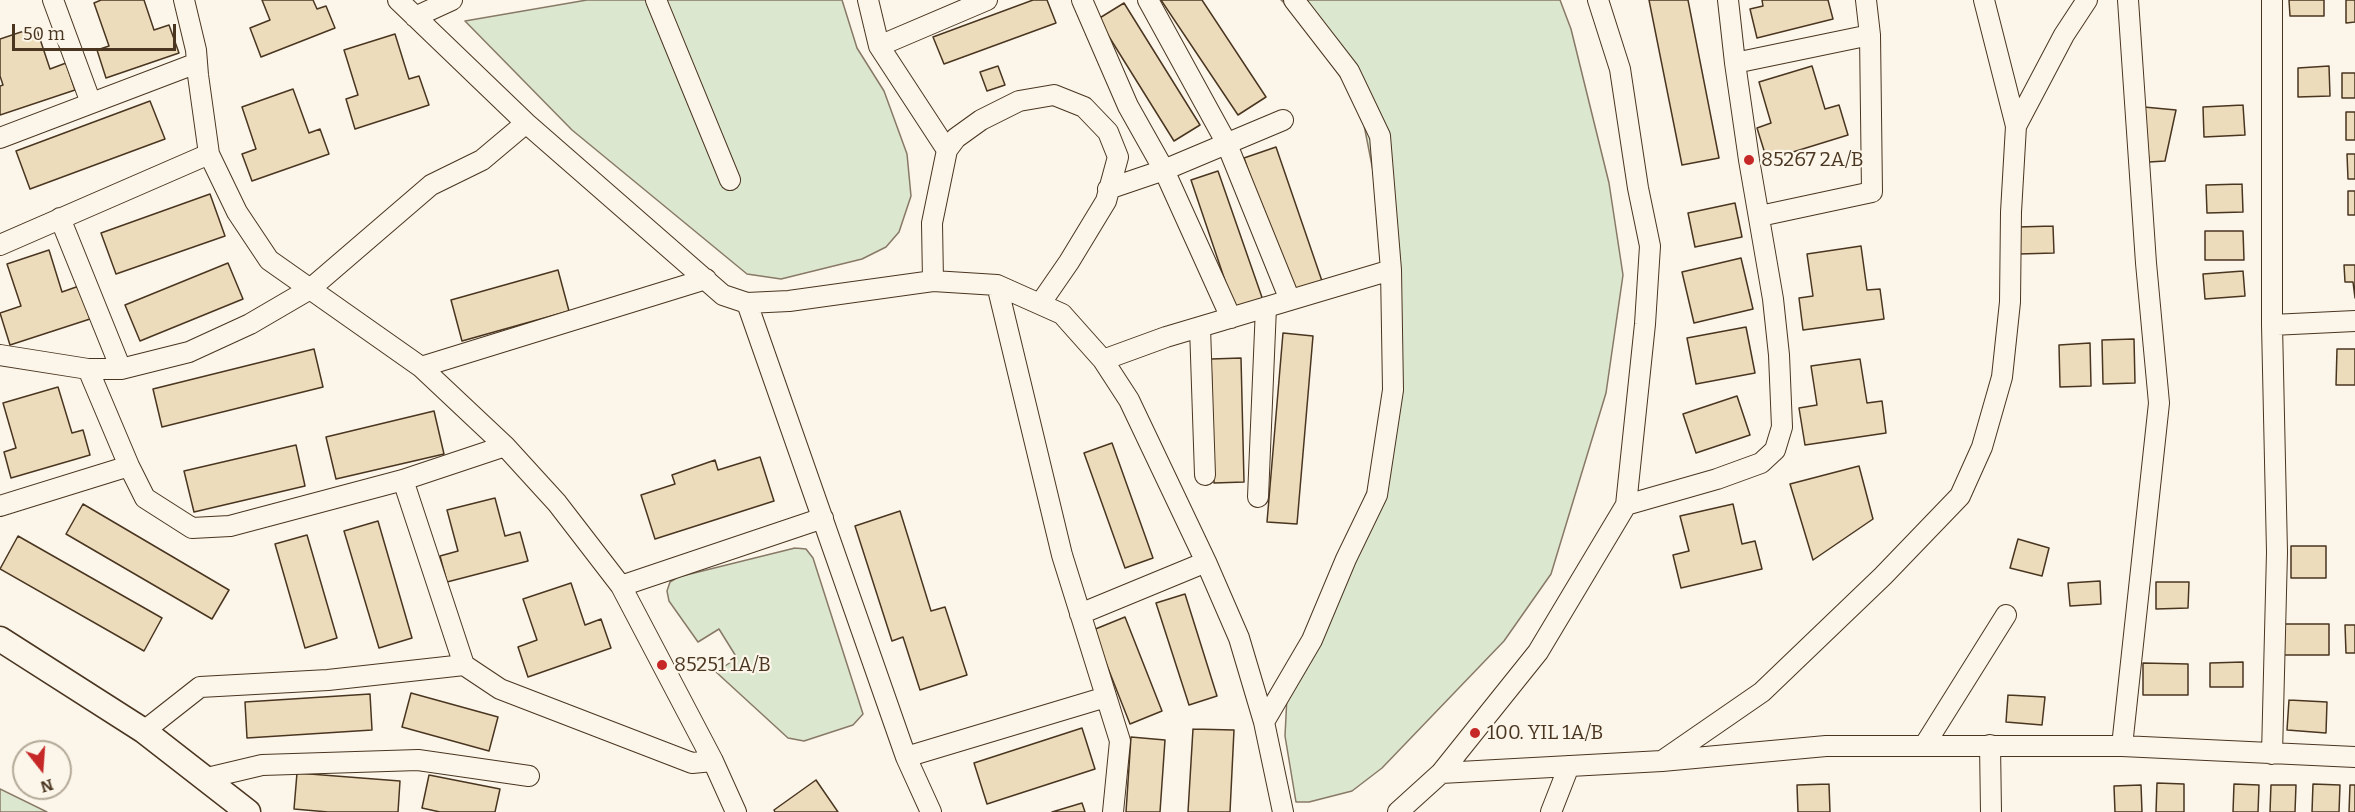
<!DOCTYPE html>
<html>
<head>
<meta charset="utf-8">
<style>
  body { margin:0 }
  #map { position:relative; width:2355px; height:812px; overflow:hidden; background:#fbf6e9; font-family:Bitter,serif }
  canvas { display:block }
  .north { position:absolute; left:12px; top:740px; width:60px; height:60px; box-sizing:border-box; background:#fbf6e9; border:2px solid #b4a999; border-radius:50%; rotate:163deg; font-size:16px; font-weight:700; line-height:24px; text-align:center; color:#4a3520 }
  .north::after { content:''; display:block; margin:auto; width:21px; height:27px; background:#c62828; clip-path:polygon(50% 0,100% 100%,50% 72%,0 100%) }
  .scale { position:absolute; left:12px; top:24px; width:164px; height:27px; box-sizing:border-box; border:3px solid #4a3520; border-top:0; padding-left:8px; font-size:18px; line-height:21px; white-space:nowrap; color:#4a3520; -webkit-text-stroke:4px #fbf6e9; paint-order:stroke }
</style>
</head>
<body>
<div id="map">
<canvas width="2355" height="812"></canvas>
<div class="north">N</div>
<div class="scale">50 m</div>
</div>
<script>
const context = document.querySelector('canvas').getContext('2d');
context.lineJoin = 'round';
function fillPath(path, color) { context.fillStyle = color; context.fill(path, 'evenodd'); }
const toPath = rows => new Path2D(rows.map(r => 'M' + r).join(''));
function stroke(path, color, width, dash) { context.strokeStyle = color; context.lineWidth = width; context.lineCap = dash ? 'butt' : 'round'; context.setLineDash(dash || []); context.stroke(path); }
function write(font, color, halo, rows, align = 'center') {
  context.font = font + ' Bitter,serif'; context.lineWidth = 4.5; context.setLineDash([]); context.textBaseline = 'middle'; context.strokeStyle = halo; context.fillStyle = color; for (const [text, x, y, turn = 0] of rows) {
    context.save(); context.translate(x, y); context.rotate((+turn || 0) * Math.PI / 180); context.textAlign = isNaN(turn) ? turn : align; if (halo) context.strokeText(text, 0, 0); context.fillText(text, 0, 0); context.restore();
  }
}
const green = toPath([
  [587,0,842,0,857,48,884,91,907,154,911,196,899,232,886,247,862,259,781,279,747,274,572,130,465,21,587,0],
  [1281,0,1560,0,1571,29,1609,183,1623,275,1606,393,1551,574,1504,641,1382,768,1352,791,1309,802,1296,802,1285,736,1287,696,1302,641,1388,444,1388,334,1375,181,1364,125,1345,83,1296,14,1281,0],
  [795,548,806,549,813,558,863,714,853,725,804,741,788,738,716,672,737,658,719,629,698,642,669,601,667,591,670,582,678,577,795,548],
  [0,789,47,812,0,812,0,789]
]);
const building = toPath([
  [101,0,144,0,154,30,169,25,179,53,106,78,97,50,109,46,94,3,101,0],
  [262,0,313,0,317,9,326,6,335,28,261,57,250,28,270,20,262,0],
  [1033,0,1047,0,1056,23,944,64,933,37,1033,0],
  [1161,0,1202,0,1266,97,1238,115,1161,0],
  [1649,0,1688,0,1719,158,1682,165,1649,0],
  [1762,0,1828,0,1833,19,1757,38,1750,9,1763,6,1762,0],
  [2289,0,2324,0,2324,16,2290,16,2289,0],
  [2346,0,2355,0,2355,22,2346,23,2346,0],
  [1124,3,1200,125,1174,141,1098,19,1124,3],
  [36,27,50,69,66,63,75,90,0,115,0,86,3,85,0,76,0,39,36,27],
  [395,34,409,79,419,76,429,105,355,129,346,99,358,95,344,50,395,34],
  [998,66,1005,85,987,91,980,72,998,66],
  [1812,66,1825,109,1839,105,1848,135,1767,160,1757,128,1771,123,1759,82,1812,66],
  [2329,66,2330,96,2298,97,2298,68,2329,66],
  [2342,73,2355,73,2355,98,2342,98,2342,73],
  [293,89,309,133,320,129,329,154,252,181,242,154,256,149,242,107,293,89],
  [150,101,165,139,30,189,16,151,150,101],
  [2243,105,2245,135,2204,137,2203,107,2243,105],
  [2144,107,2176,110,2165,161,2149,162,2144,107],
  [2346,112,2355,112,2355,140,2346,140,2346,112],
  [1276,147,1322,281,1291,292,1244,158,1276,147],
  [2347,154,2355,154,2355,179,2348,179,2347,154],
  [1218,171,1265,306,1237,316,1191,180,1218,171],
  [2242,184,2243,212,2207,213,2206,185,2242,184],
  [2348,191,2355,191,2355,215,2348,215,2348,191],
  [210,194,225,236,116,274,101,233,210,194],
  [1735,203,1742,237,1695,247,1688,213,1735,203],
  [2053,226,2054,253,2019,254,2018,227,2053,226],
  [2205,231,2243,231,2244,260,2205,260,2205,231],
  [1861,246,1867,290,1880,289,1884,319,1803,330,1799,298,1813,296,1807,254,1861,246],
  [49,250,62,292,79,286,90,319,10,345,0,313,21,306,7,264,49,250],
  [1741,258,1753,309,1694,323,1682,272,1741,258],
  [228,263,243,299,140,341,125,305,228,263],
  [2344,265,2355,265,2355,298,2353,282,2345,282,2344,265],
  [558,270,569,311,462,341,451,300,558,270],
  [2243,271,2245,296,2205,299,2203,274,2243,271],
  [1746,327,1755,373,1696,384,1687,338,1746,327],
  [1283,333,1313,336,1297,524,1267,522,1283,333],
  [2134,339,2135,383,2103,384,2102,340,2134,339],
  [2090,343,2091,386,2060,387,2059,345,2090,343],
  [314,349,323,387,162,427,153,389,314,349],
  [2337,349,2355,349,2355,385,2336,385,2337,349],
  [1241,358,1244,482,1214,483,1211,359,1241,358],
  [1860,359,1867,403,1882,401,1886,433,1805,445,1799,408,1817,405,1811,366,1860,359],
  [58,387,72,433,83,430,90,455,11,478,4,452,16,448,3,403,58,387],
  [1737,396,1750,435,1696,453,1683,414,1737,396],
  [434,411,444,454,336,479,326,437,434,411],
  [1112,443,1153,558,1125,568,1084,453,1112,443],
  [296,445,305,486,194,512,184,471,296,445],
  [760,457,774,501,655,539,641,495,675,484,672,475,715,460,718,470,760,457],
  [1859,466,1873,519,1813,560,1790,484,1859,466],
  [495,498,505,536,520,532,528,561,447,582,440,556,458,551,447,510,495,498],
  [83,504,229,590,212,619,66,534,83,504],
  [1733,504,1742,544,1755,541,1762,569,1681,588,1673,555,1689,551,1680,516,1733,504],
  [900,511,931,611,945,607,967,675,920,690,903,637,892,641,855,526,900,511],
  [378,521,412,638,379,648,344,531,378,521],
  [307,535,337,638,305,648,275,544,307,535],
  [18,536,162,618,144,651,0,569,18,536],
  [2018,539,2049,548,2042,576,2010,568,2018,539],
  [2291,546,2326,546,2326,578,2291,578,2291,546],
  [2100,581,2101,604,2070,606,2068,583,2100,581],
  [2156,582,2189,582,2188,608,2156,609,2156,582],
  [571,583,585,625,601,619,611,648,528,677,518,647,537,640,523,599,571,583],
  [1185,594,1217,696,1189,705,1156,603,1185,594],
  [1125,617,1162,711,1130,724,1093,630,1125,617],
  [2279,624,2329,624,2329,655,2279,655,2279,624],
  [2345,625,2355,625,2355,653,2346,653,2345,625],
  [2243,662,2243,687,2210,687,2210,663,2243,662],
  [2143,663,2188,664,2188,695,2143,695,2143,663],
  [411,693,498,717,489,751,402,727,411,693],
  [370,694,372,730,247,738,245,702,370,694],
  [2008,695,2045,697,2042,725,2006,722,2008,695],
  [2289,700,2327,702,2326,733,2287,730,2289,700],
  [1082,728,1095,769,987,804,974,763,1082,728],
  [1193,729,1234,730,1230,812,1188,812,1193,729],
  [1131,737,1165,740,1160,812,1126,812,1131,737],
  [297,773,400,781,398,812,328,812,294,809,297,773],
  [429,775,500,789,495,812,440,812,422,808,429,775],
  [816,780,838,812,775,812,774,810,816,780],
  [2157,783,2184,784,2184,812,2156,812,2157,783],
  [1829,784,1830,812,1798,812,1797,785,1829,784],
  [2234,784,2259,785,2258,812,2233,812,2234,784],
  [2313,784,2340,785,2339,812,2312,812,2313,784],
  [2141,785,2142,812,2115,812,2114,786,2141,785],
  [2271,785,2296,785,2295,812,2270,812,2271,785],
  [2350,785,2355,785,2355,812,2349,812,2350,785],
  [1082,803,1085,812,1052,812,1082,803]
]);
const minor = toPath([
  [53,0,91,103],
  [184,0,196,50,198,75,209,154,237,212,269,260,421,367,505,446,557,503,621,586,713,761,736,812],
  [398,0,526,123,723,295,747,303,789,301,933,281,997,285,1062,314,1103,360,1129,400,1206,562,1239,638,1264,722,1283,812],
  [656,0,730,180],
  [868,0,879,46,947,150],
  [1082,0,1128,106,1164,170,1231,318],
  [1148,0,1226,142,1290,300],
  [1984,0,2016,126],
  [2272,0,2272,325,2277,552,2272,754],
  [415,17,452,0],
  [879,46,987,0],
  [1735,63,1870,35],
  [0,138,197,63],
  [1108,189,1164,170,1283,120],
  [1760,216,1872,192,1870,35,1866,0],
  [60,218,121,369],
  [0,245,209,154],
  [933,281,932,223,947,150,956,138,981,120,1019,101,1054,95,1084,107,1108,132,1118,157,1106,201,1069,262,1040,304],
  [997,285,1062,555,1120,741,1113,812],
  [747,303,906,757,931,812],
  [2272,325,2355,321],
  [1200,327,1205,475],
  [0,355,88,369,121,369,189,352,250,324,310,289,431,185,482,160,526,123],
  [1103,360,1166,337,1391,270],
  [421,367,706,279],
  [88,369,129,466,145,498,192,528,230,526,403,480,505,446],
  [403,480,464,665,500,689,692,763,713,761],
  [1258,497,1266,307],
  [1626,505,1717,479,1761,463,1775,450,1782,427,1779,355,1773,299,1749,160,1735,63,1728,0],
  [0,506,129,466],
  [621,586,823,518],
  [1080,614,1206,562],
  [1264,722,1312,640,1346,559,1377,495,1393,390,1391,270,1380,136,1349,71,1294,0],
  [144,731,200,687,328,680,464,665],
  [1990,745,1991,812],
  [1924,746,2006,615],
  [2122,746,2159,403,2146,263,2128,0],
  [906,757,1106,697],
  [1662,761,1762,692,1883,576,1960,496,1982,447,2002,377,2010,302,2011,212,2016,126,2064,35,2087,0],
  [1441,773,1662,761,1826,746,2122,746,2355,757],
  [203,779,262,765,418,760,529,776],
  [1398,812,1441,773,1538,652,1626,505,1645,324,1650,246,1638,188,1620,69,1598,0],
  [1551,812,1569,766]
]);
const tertiary = toPath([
  [0,639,144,731,248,812]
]);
const markers = [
  [1749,160,6,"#c62828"],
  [662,665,6,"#c62828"],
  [1475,733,6,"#c62828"]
];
const poiNames = [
  ["85267 2A/B",1761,160],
  ["85251 1A/B",674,665],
  ["100. YIL 1A/B",1487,733]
];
fillPath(green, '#dce7d0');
stroke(green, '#887966', 1.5);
fillPath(building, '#ecdcbc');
stroke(building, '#4a3520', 1.5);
stroke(minor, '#4a3520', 22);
stroke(tertiary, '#4a3520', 27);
stroke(minor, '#fbf6e9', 20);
stroke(tertiary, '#fbf6e9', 24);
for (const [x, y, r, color] of markers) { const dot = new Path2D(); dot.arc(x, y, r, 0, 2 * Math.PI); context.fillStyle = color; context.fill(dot); stroke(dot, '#fbf6e9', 2); }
write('20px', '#4a3520', '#fbf6e9', poiNames, 'left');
</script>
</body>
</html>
